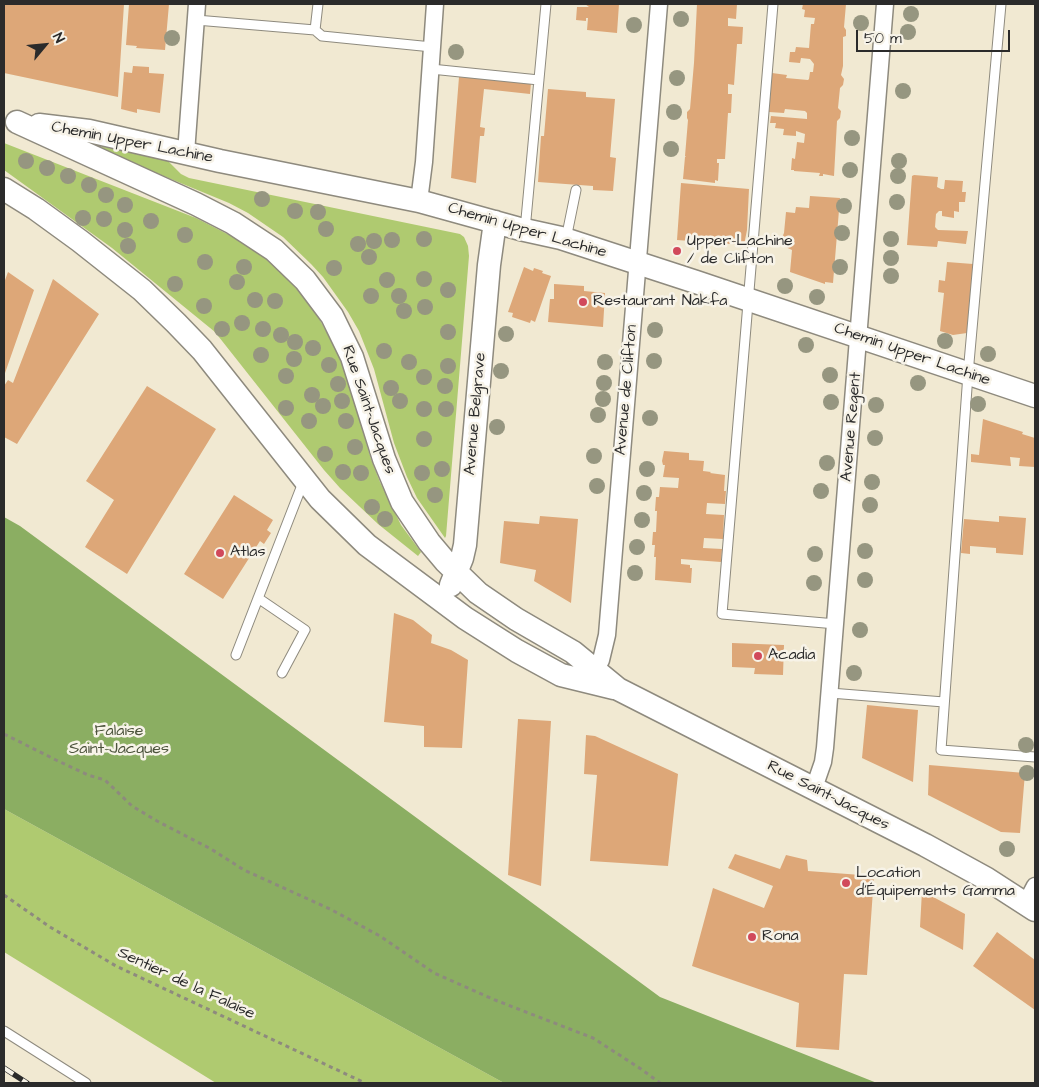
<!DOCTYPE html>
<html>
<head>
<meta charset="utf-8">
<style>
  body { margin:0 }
  #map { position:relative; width:1039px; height:1087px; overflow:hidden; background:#f1e9d2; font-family:"Architects Daughter",sans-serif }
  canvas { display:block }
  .frame { position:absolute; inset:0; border:5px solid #2b2b2b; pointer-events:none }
  .north { position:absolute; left:20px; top:20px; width:50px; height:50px; -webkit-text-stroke:4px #f7f3e8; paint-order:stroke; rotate:62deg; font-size:14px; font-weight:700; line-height:20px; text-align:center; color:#2b2b2b }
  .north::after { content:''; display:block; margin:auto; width:18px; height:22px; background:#2b2b2b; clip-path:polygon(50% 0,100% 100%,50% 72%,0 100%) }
  .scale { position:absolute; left:856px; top:30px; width:154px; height:22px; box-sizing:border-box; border:2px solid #2b2b2b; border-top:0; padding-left:6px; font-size:15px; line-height:18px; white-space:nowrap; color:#2b2b2b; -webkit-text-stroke:4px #f7f3e8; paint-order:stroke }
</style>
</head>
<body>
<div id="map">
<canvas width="1039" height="1087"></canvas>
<div class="frame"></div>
<div class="north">N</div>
<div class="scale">50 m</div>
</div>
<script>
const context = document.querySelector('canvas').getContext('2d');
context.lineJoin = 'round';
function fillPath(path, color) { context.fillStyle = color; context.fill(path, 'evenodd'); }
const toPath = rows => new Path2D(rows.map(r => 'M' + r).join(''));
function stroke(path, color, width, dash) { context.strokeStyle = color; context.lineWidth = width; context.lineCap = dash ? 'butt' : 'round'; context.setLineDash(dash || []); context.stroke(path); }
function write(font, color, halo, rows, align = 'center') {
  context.font = font + ' "Architects Daughter",sans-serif'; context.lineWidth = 5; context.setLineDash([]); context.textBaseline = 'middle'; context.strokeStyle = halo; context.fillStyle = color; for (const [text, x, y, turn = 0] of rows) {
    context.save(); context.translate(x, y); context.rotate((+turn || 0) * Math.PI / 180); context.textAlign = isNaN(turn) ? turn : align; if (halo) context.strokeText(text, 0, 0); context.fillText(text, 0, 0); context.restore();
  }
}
const green = toPath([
  [81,142,168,161,181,174,189,178,460,234,464,237,468,246,469,256,446,536,445,538,417,498,407,477,394,443,374,369,359,331,348,312,323,277,311,264,283,237,248,213,229,203],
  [4,143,196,218,239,240,261,255,280,271,304,297,315,311,335,348,345,371,371,459,380,482,401,525,421,552,418,556,378,524,340,488,324,470,215,332,112,248,4,170],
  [4,809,504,1083,216,1083,4,952]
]);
const forest = toPath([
  [4,517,20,526,660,997,877,1083,504,1083,4,809]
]);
const building = toPath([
  [4,4,124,4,118,97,4,73],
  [129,4,169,4,165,50,136,48,137,46,126,45],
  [585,4,619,4,617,33,587,30,588,18,586,18,586,21,576,20,577,7,589,7],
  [697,4,737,4,736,19,728,18,728,26,743,27,742,44,737,44,734,85,728,84,728,94,732,94,731,113,728,113,725,159,717,159,717,163,719,163,718,181,715,180,715,183,683,179,685,157,686,157,685,156,688,120,687,118,687,112,690,109,694,63],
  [803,4,846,4,844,27,846,30,846,36,843,37,843,66,841,75,844,79,843,85,840,88,838,108,841,111,840,118,837,121,834,176,823,174,823,176,819,176,820,173,794,171,794,170,791,170,792,158,795,159,797,142,804,143,805,134,796,131,796,136,783,135,784,129,775,128,776,123,770,123,771,116,807,119,807,113,805,111,785,109,784,113,769,112,772,73,787,75,786,78,808,80,809,79,810,72,813,72,814,64,810,59,801,58,800,63,789,62,790,52,795,52,796,47,809,48,811,24,814,24,815,18,804,17,805,10,802,9],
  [133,66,149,67,149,73,164,74,160,113,137,109,137,113,121,109,124,72,132,73],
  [459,77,531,83,530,94,484,89,480,127,485,128,484,136,480,136,476,183,451,178],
  [548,89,586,92,586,97,615,99,610,157,616,158,613,191,593,190,593,186,538,182,541,136,544,136],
  [914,175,938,177,937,187,941,189,944,189,945,180,963,181,962,192,966,192,965,202,959,202,959,212,954,211,954,218,942,216,942,211,939,211,936,214,935,227,938,230,968,231,966,244,938,241,937,247,907,245,912,176],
  [681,183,749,189,747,230,744,245,677,240],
  [810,196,840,198,833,283,825,282,825,284,790,272,792,250,779,244,784,233,786,212,795,213,796,207,809,208],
  [947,262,973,264,967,333,953,335,940,331,944,293,938,292,939,280,945,281],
  [524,267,533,271,534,268,543,271,542,273,551,276,535,322,531,320,530,323,512,317,513,313,508,312],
  [8,272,34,290,4,376,4,283],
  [53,279,99,314,17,444,4,437,4,386,8,380,13,383],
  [554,284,584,286,584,291,605,293,603,327,548,322,550,299,554,299],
  [147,386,216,429,127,574,85,547,114,500,86,481],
  [983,419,1023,432,1022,434,1035,438,1035,467,1019,466,1020,458,1010,457,1011,466,971,462,971,454,979,455],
  [664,451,689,453,689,460,704,461,703,471,711,472,710,473,725,475,724,491,726,491,725,504,707,503,706,514,724,515,723,539,704,538,703,548,722,549,721,562,681,559,681,564,690,565,690,568,692,568,691,583,655,580,656,557,654,557,655,545,652,545,653,532,656,532,657,511,655,511,656,497,659,497,660,487,678,488,679,478,663,477,665,465,663,465,662,461],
  [234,495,273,520,267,530,271,533,264,544,260,541,223,599,184,574],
  [540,516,578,519,571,603,534,581,536,570,500,563,504,521,539,524],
  [999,516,1026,518,1023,555,996,553,996,548,970,546,970,554,961,553,964,519,999,522],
  [394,613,413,620,432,635,431,643,451,650,468,660,462,748,424,747,424,726,384,722],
  [732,643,784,645,783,675,754,674,755,668,732,667],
  [867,705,918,710,913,782,862,758],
  [518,719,551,721,541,886,508,875],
  [586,735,595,736,678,774,668,866,590,861,597,775,584,774],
  [929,765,1025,773,1020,833,1001,832,928,795],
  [735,854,780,869,786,855,807,860,808,871,874,876,867,975,844,974,839,1050,796,1047,799,1003,692,966,713,888,764,908,773,886,728,868],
  [922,891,965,914,963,950,920,927],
  [997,932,1035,960,1035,1010,973,966]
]);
const path = toPath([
  [4,734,56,760,88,775,105,780,132,806,157,821,211,849,244,870,330,909,380,936,434,973,495,1000,593,1038,641,1069,660,1083],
  [4,895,50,927,116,966,365,1083]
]);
const lane = toPath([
  [773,4,722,614,836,624],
  [1001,4,968,374,941,750,1035,757],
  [196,20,315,30,322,36,432,47],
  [315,30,318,4],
  [431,69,539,80],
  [525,230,546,4],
  [566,239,576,190],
  [258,598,305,630,282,673],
  [236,655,304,480],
  [830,693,944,702],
  [4,1031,86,1083]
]);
const street = toPath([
  [186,153,197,4],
  [419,201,424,162,435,4],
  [591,679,601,660,607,635,659,4],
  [814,788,823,762,825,748,885,4],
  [1026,903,1035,886]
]);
const secondary = toPath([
  [17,122,196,204,233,223,274,250,305,280,332,316,352,357,384,459,402,502,429,542,445,561,478,593,516,619,573,652,618,689,925,845,987,879,1035,910],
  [39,125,89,131,220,161,419,201,520,229,561,238,696,282,1035,396],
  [4,189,36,209,80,241,142,290,176,323,202,350,320,499,367,545,465,618,517,651,561,675,614,688],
  [451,585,462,558,465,545,489,265,495,222]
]);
const rail = toPath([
  [4,1068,27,1083]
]);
const trees = [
  [911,14],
  [681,19],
  [861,23],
  [634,25],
  [908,32],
  [172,38],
  [456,52],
  [677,78],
  [903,91],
  [674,112],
  [852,138],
  [671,149],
  [26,161],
  [899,161],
  [47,168],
  [850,170],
  [68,176],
  [898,176],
  [89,185],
  [106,195],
  [262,199],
  [897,202],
  [125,205],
  [844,206],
  [295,211],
  [318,212],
  [83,218],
  [104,219],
  [151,221],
  [326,229],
  [125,230],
  [842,233],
  [185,235],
  [424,239],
  [891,239],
  [392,240],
  [374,241],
  [358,244],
  [128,246],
  [369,257],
  [891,258],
  [205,262],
  [244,267],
  [840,267],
  [334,268],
  [891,276],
  [424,279],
  [387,280],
  [237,282],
  [175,284],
  [785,286],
  [448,290],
  [371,296],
  [399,296],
  [817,297],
  [255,300],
  [275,301],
  [204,306],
  [425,307],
  [404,311],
  [242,323],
  [222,329],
  [263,329],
  [655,330],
  [448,332],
  [506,334],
  [281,335],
  [945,341],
  [295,342],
  [806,345],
  [313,348],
  [384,351],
  [988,354],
  [261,355],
  [294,359],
  [654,361],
  [409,362],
  [605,362],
  [329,365],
  [448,366],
  [501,371],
  [830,375],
  [286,376],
  [424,377],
  [604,383],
  [918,383],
  [338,384],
  [445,386],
  [391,388],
  [312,395],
  [603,399],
  [342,401],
  [400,401],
  [831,402],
  [978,404],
  [876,405],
  [323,406],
  [286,408],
  [424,409],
  [446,409],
  [598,415],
  [650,418],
  [309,421],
  [346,421],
  [497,427],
  [875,438],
  [424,439],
  [355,447],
  [325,454],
  [594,456],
  [827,463],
  [442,469],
  [647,469],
  [343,472],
  [361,473],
  [422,473],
  [872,482],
  [597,486],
  [821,491],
  [644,493],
  [435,495],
  [870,505],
  [372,507],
  [385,519],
  [642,520],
  [637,547],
  [865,551],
  [815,554],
  [635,573],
  [865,580],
  [814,583],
  [860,630],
  [854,673],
  [1026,745],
  [1027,773],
  [1007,849]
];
const markers = [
  [677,251,5,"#d1495b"],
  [583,302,5,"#d1495b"],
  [220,553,5,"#d1495b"],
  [758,656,5,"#d1495b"],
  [846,883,5,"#d1495b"],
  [752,937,5,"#d1495b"]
];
const streetNames = [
  ["Chemin Upper Lachine",132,143,11],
  ["Chemin Upper Lachine",527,231,16],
  ["Chemin Upper Lachine",912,355,19],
  ["Avenue de Clifton",627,390,-85],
  ["Rue Saint-Jacques",368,410,71],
  ["Avenue Belgrave",476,414,-85],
  ["Avenue Regent",852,427,-85],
  ["Rue Saint-Jacques",828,796,27],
  ["Sentier de la Falaise",186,984,25]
];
const poiNames = [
  ["Upper-Lachine",687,242],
  ["/ de Clifton",687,260],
  ["Restaurant Nakfa",593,302],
  ["Atlas",230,553],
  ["Acadia",768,656],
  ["Location",856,874],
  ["d'Équipements Gamma",856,892],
  ["Rona",762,937]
];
const parkNames = [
  ["Falaise",119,732],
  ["Saint-Jacques",119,750]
];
fillPath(green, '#afca70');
fillPath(forest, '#8bae62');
fillPath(building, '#dda778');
stroke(lane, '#8e8a7e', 11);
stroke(street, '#8e8a7e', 19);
stroke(secondary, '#8e8a7e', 25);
stroke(path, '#8e8a7e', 3, [4, 4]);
stroke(lane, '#fff', 9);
stroke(street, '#fff', 16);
stroke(secondary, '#fff', 22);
stroke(rail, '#2b2b2b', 5.5);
stroke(rail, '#f7f3e8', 4, [11]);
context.fillStyle = '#969680';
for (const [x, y] of trees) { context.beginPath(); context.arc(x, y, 8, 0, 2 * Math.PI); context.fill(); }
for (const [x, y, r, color] of markers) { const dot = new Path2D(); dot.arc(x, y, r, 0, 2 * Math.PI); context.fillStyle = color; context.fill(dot); stroke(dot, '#f7f3e8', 2); }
write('16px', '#2b2b2b', '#f7f3e8', streetNames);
write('16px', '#2b2b2b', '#f7f3e8', poiNames, 'left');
write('16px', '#4c533c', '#f7f3e8', parkNames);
</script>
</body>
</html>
